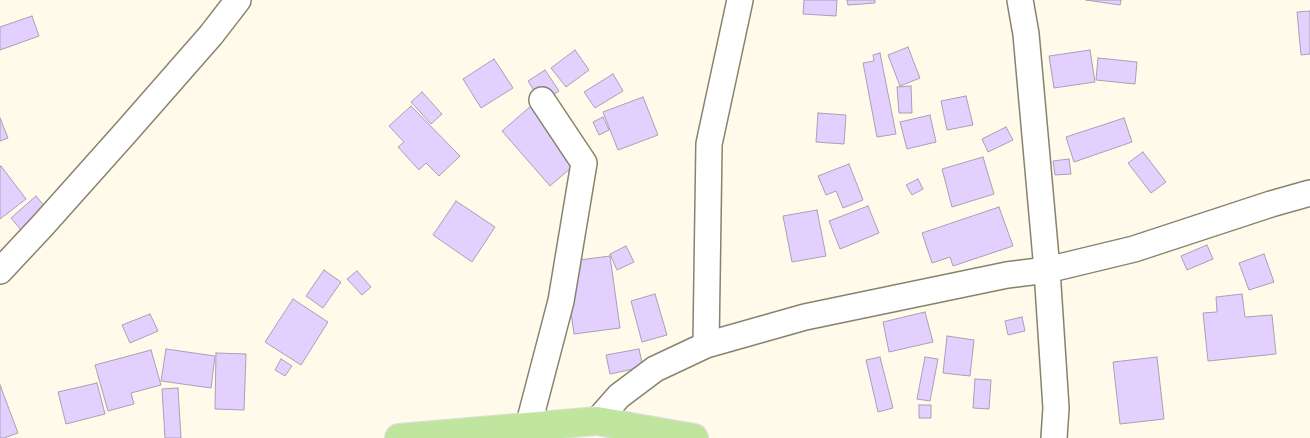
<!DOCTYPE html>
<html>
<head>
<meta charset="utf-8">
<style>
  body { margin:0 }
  canvas { display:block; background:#fffae9 }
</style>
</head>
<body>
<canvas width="1310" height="438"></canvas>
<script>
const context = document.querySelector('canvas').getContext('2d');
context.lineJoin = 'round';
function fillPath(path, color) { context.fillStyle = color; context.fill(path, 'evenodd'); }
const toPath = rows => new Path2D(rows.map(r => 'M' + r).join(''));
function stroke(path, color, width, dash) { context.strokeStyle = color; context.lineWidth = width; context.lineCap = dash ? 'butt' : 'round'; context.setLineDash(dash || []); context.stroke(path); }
const building = toPath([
  [804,0,837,0,836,16,803,14,804,0],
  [847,0,875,0,875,3,848,5,847,0],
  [1086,0,1121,0,1120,5,1086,0],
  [1310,11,1310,54,1301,55,1297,12,1310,11],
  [32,16,39,36,0,50,0,27,32,16],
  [908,47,920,78,900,86,888,55,908,47],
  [575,50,589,70,566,87,551,68,575,50],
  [1090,50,1095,82,1054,88,1049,56,1090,50],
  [880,53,896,134,877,137,863,63,874,61,873,55,880,53],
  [1098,58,1137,62,1135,84,1096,80,1098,58],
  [494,59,513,88,481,108,463,79,494,59],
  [545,70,559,91,541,102,528,81,545,70],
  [613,74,623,91,595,108,584,92,613,74],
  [911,86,912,113,899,113,897,87,911,86],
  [422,92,442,114,431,124,411,102,422,92],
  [966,96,973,125,947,130,941,101,966,96],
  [643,97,658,135,618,150,603,112,643,97],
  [532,105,580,160,550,186,502,131,532,105],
  [411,106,460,156,439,176,426,163,419,170,398,147,404,142,389,126,411,106],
  [818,113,846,115,844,144,816,142,818,113],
  [930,115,936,142,907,149,900,122,930,115],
  [603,117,609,130,599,135,593,122,603,117],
  [0,118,8,138,0,141,0,118],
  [1124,118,1132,142,1074,162,1066,137,1124,118],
  [1006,127,1013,140,988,152,982,139,1006,127],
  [1143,152,1166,182,1151,193,1128,163,1143,152],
  [983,157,994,194,952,207,942,169,983,157],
  [1069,159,1071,174,1055,175,1053,161,1069,159],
  [849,164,863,200,843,208,836,191,826,195,818,176,849,164],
  [1,166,26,199,0,219,0,167,1,166],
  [918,179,923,189,912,195,906,185,918,179],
  [36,196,46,208,21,230,11,218,36,196],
  [456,201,495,227,472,262,433,235,456,201],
  [868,206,879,233,840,249,829,221,868,206],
  [999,207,1013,246,953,266,950,257,932,263,922,233,999,207],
  [817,210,826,256,792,262,783,216,817,210],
  [1207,245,1213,259,1187,270,1181,256,1207,245],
  [626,246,634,262,617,270,610,254,626,246],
  [1264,254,1274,282,1249,290,1239,263,1264,254],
  [610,256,620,328,574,334,564,262,610,256],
  [324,270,341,282,323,308,306,296,324,270],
  [357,271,371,287,362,295,347,279,357,271],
  [655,294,667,335,642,342,631,301,655,294],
  [1242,294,1245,317,1272,315,1276,354,1208,361,1203,313,1217,312,1216,297,1242,294],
  [293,299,328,322,301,365,265,342,293,299],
  [925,312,933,342,889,352,883,322,925,312],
  [150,314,158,331,130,343,122,325,150,314],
  [1022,317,1025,331,1008,335,1005,321,1022,317],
  [947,336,974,340,970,376,943,373,947,336],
  [166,349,215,356,211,388,161,381,166,349],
  [639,349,643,367,610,374,606,355,639,349],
  [151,350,161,385,131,393,134,404,108,411,95,365,151,350],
  [216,353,246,354,244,410,215,409,216,353],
  [880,357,893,408,878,412,866,360,880,357],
  [925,357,938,359,930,401,917,399,925,357],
  [1157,357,1164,419,1120,424,1113,362,1157,357],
  [281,359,292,366,285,376,275,370,281,359],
  [975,379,991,380,989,409,973,408,975,379],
  [97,383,105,414,66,424,58,392,97,383],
  [0,385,18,433,4,438,0,438,0,385],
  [178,388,181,438,165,438,162,389,178,388],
  [919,405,931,405,931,418,919,418,919,405]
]);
const minor = toPath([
  [1020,0,1026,34,1047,270,1056,408,1054,438],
  [0,271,43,225,126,132,211,35,238,0],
  [706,345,709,144,740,0],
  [597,421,619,396,655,369,706,345,805,317,1007,275,1047,270,1134,249,1271,204,1310,193],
  [529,438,528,427,561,301,584,163,542,100]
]);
const major = toPath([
  [399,438,597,421,694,438]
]);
fillPath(building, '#e4d0ff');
stroke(building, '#a8a0b4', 1);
stroke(minor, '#88836f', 28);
stroke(major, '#dfdfdd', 30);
stroke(minor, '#fff', 25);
stroke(major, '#c0e59e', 28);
</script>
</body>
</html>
